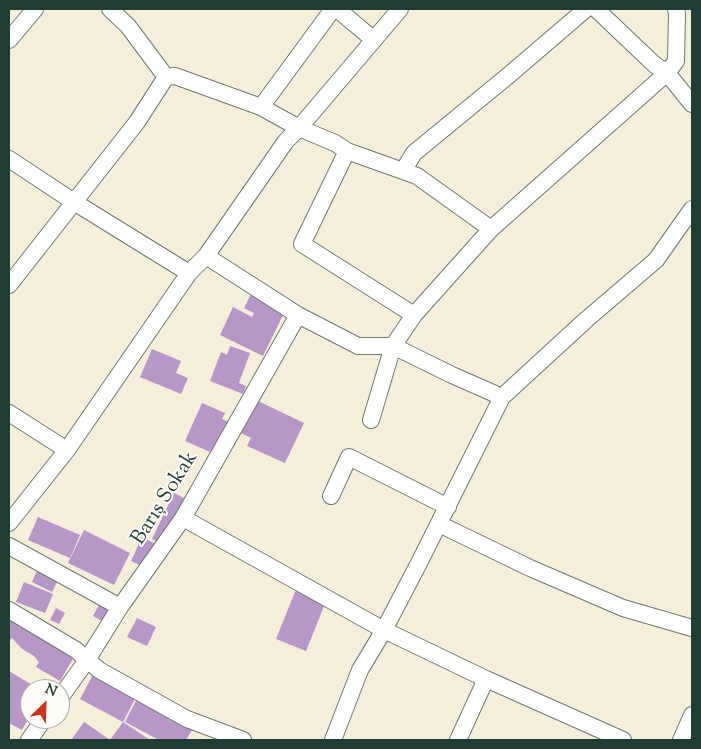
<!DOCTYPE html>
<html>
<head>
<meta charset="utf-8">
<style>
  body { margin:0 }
  #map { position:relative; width:701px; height:749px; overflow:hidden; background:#f4eedb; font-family:"Sorts Mill Goudy",serif }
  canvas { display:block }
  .frame { position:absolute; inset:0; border:10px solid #1f3d34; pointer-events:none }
  .north { position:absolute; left:20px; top:679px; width:50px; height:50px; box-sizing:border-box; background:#fdfcf7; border:1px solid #a4b0a9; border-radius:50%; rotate:24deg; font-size:14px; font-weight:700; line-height:20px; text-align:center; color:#1f3d34 }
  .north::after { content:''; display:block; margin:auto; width:18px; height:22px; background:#c8321e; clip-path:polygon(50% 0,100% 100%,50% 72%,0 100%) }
</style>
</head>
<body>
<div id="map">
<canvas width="701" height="749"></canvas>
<div class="frame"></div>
<div class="north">N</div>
</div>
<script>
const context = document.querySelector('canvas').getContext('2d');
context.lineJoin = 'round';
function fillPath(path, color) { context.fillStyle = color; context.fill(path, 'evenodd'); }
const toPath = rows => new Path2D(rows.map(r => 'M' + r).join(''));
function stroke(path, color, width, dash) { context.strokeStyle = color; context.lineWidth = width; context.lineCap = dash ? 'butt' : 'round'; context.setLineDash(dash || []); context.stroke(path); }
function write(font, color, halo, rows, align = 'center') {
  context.font = font + ' "Sorts Mill Goudy",serif'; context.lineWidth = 4; context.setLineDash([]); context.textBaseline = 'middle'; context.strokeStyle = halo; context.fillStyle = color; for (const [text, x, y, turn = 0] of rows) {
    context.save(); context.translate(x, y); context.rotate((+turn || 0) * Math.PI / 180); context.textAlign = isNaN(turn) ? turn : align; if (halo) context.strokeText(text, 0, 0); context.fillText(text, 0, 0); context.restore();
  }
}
const building = toPath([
  [253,290,287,307,263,356,220,335,233,307,252,317,254,313,244,308],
  [230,346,250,353,239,383,246,386,243,394,210,381,221,352,227,355],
  [152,349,181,361,176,373,188,378,181,394,140,377],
  [254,399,304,423,285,463,247,446,251,438,239,432],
  [202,403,225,413,222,419,231,423,217,455,185,441],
  [174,493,192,502,164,545,152,539],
  [38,517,80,535,70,558,28,540],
  [84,530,130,553,114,585,68,563],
  [142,537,163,548,152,571,131,561],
  [39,566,60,576,52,592,32,582],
  [24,582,53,594,45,613,16,602],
  [299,582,329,594,306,651,276,639],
  [100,603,117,612,110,626,93,616],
  [56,608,65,613,59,624,50,620],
  [9,618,14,621,20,628,23,625,74,657,60,681,36,667,39,662,34,656,22,649,12,638,9,641],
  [137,618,156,627,147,646,127,637],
  [9,671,39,689,30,689,30,716,22,730,9,723],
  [94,673,138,693,123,722,80,699],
  [139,695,195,725,186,740,159,740,125,722],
  [84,722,110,740,74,740,72,739],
  [123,722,150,740,110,740]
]);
const street = toPath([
  [110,9,128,26,166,77],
  [337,9,374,40],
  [596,9,655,65,667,73,692,104],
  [9,40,35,9],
  [261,107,333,9],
  [347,151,302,244,414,315],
  [9,159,74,202,189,273],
  [403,171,414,153,509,75,586,9],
  [206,256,298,315,358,346,393,346,452,375,502,397],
  [9,285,137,122,166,77,175,76,261,107,299,128,335,143,347,151,417,176,491,229],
  [9,413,67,450],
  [371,420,393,346,414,315,491,229,667,73,676,61,677,14,676,9],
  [331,496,349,457,448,507],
  [183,518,384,630,486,679,623,740],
  [9,523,67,450,189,273,206,256,286,141,299,128,400,9],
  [439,524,530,568,623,608,692,628],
  [9,546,120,607],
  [9,610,76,650,99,670,187,719,243,740],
  [60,698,87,660,120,607,183,518,298,315],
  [29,740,44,719],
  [333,740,360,670,384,630,420,561,502,397,587,319,656,260,692,209],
  [458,740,486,679],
  [681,740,692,715]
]);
const streetNames = [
  ["Barış Sokak",166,499,-58]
];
fillPath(building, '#b796c8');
stroke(street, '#6a7b6e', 18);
stroke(street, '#fff', 16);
write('21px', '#1f3d34', '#fdfcf7', streetNames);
</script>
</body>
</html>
